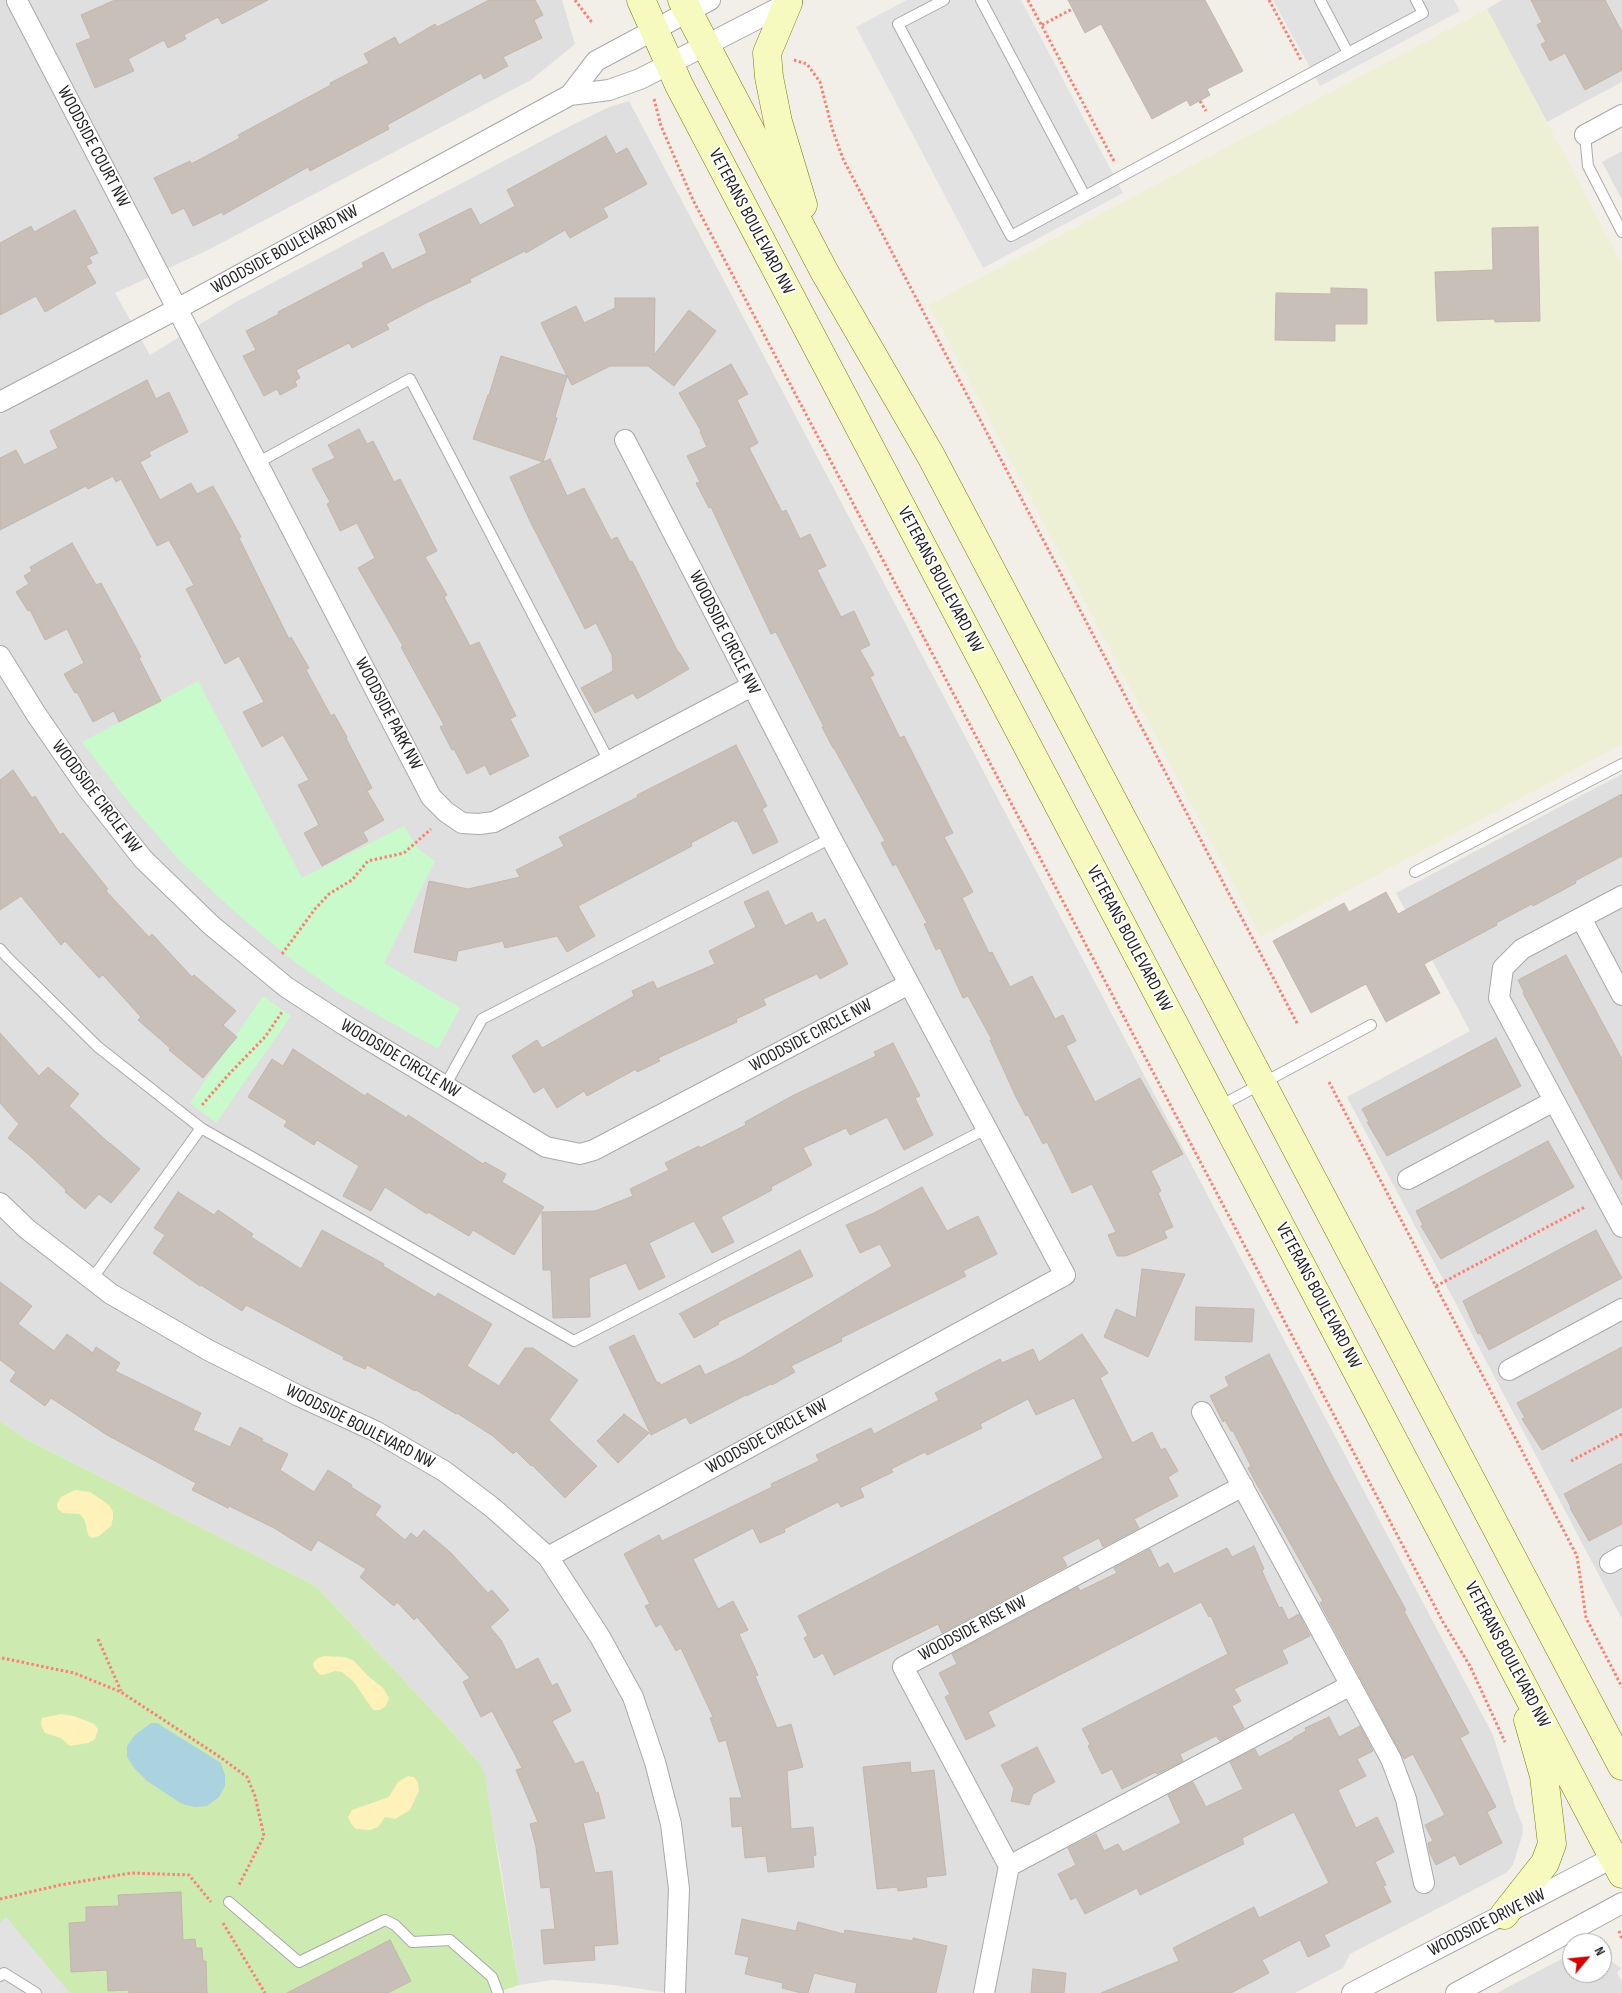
<!DOCTYPE html>
<html>
<head>
<meta charset="utf-8">
<style>
  body { margin:0 }
  #map { position:relative; width:1622px; height:1993px; overflow:hidden; background:#f2efe9; font-family:"Sofia Sans Condensed",sans-serif }
  canvas { display:block }
  .north { position:absolute; left:1562px; top:1933px; width:50px; height:50px; box-sizing:border-box; background:#fff; border:1px solid #a7a7a7; border-radius:50%; rotate:62deg; font-size:14px; font-weight:700; line-height:20px; text-align:center; color:#222 }
  .north::after { content:''; display:block; margin:auto; width:18px; height:22px; background:#d40000; clip-path:polygon(50% 0,100% 100%,50% 72%,0 100%) }
</style>
</head>
<body>
<div id="map">
<canvas width="1622" height="1993"></canvas>
<div class="north">N</div>
</div>
<script>
const context = document.querySelector('canvas').getContext('2d');
context.lineJoin = 'round';
function fillPath(path, color) { context.fillStyle = color; context.fill(path, 'evenodd'); }
const toPath = rows => new Path2D(rows.map(r => 'M' + r).join(''));
function stroke(path, color, width, dash) { context.strokeStyle = color; context.lineWidth = width; context.lineCap = dash ? 'butt' : 'round'; context.setLineDash(dash || []); context.stroke(path); }
function write(font, color, halo, rows, align = 'center') {
  context.font = font + ' "Sofia Sans Condensed",sans-serif'; context.lineWidth = 4; context.setLineDash([]); context.textBaseline = 'middle'; context.strokeStyle = halo; context.fillStyle = color; for (const [text, x, y, turn = 0] of rows) {
    context.save(); context.translate(x, y); context.rotate((+turn || 0) * Math.PI / 180); context.textAlign = isNaN(turn) ? turn : align; if (halo) context.strokeText(text, 0, 0); context.fillText(text, 0, 0); context.restore();
  }
}
const residential = toPath([
  [0,0,562,0,575,44,531,80,208,250,115,293,150,355,236,302,574,124,609,107,629,101,1493,1735,1516,1809,1523,1826,1522,1836,1513,1865,1506,1873,1350,1954,1343,1968,1295,1993,668,1993,614,1985,552,1980,519,1985,500,1862,480,1764,455,1735,316,1586,28,1440,0,1421],
  [1502,0,1622,0,1622,82,1547,122,1487,9],
  [1622,151,1622,200,1602,162],
  [1622,774,1622,1619,1347,1097,1470,1031,1396,893],
  [1571,1954,1572,1973,1602,1973,1602,1957,1605,1957,1621,1968,1617,1973,1622,1982,1622,1993,1497,1993]
]);
const farmland = toPath([
  [1487,9,1622,264,1622,744,1261,937,929,305]
]);
const grass = toPath([
  [0,1421,28,1440,316,1586,455,1735,480,1764,484,1772,519,1985,495,1993,0,1993]
]);
const sand = toPath([
  [75,1490,90,1492,109,1505,113,1512,113,1518,111,1526,99,1536,92,1538,88,1535,85,1521,80,1514,63,1513,58,1509,57,1504,61,1497],
  [324,1656,344,1657,353,1660,368,1676,383,1688,389,1698,386,1706,380,1710,373,1710,354,1682,342,1672,335,1671,322,1675,319,1674,314,1668,313,1663,318,1658],
  [61,1714,74,1716,94,1724,98,1729,95,1739,88,1743,70,1746,61,1738,45,1733,41,1725,42,1718],
  [408,1776,414,1777,418,1782,419,1791,410,1810,395,1819,385,1817,378,1827,370,1830,356,1829,351,1824,348,1817,352,1810,389,1797,398,1782]
]);
const park = toPath([
  [198,681,302,878,404,826,417,848,435,861,384,963,460,1008,438,1049,340,994,296,963,236,913,180,861,129,803,82,742],
  [263,996,291,1016,216,1123,190,1103]
]);
const parking = toPath([
  [907,0,1021,0,1123,193,983,268,856,27],
  [1273,0,1454,0,1460,11,1320,86],
  [6,1917,70,1993,0,1993,0,1922]
]);
const water = toPath([
  [151,1723,157,1723,221,1763,225,1775,225,1786,219,1797,207,1806,195,1807,182,1804,147,1781,135,1769,127,1757,127,1746,135,1735]
]);
const building = toPath([
  [115,0,268,0,222,24,218,17,184,35,186,39,168,48,164,40,128,59,134,71,95,88,76,44,91,38,81,15,115,0],
  [489,0,535,0,543,15,534,20,542,38,503,57,508,66,484,79,481,73,387,125,389,129,310,171,308,167,223,215,222,212,193,226,184,208,172,214,154,178,190,161,191,164,240,138,238,135,331,85,330,83,369,63,364,54,395,37,399,45,435,24,437,27,489,0],
  [1068,0,1205,0,1243,71,1207,89,1210,95,1190,106,1187,100,1152,119,1101,24,1085,33,1068,0],
  [1531,0,1605,0,1622,32,1622,70,1585,90,1565,53,1550,61,1541,44,1546,42,1537,25,1542,22,1531,0],
  [606,136,616,154,627,148,647,184,603,208,608,217,570,238,565,230,526,253,525,251,470,279,471,282,428,302,386,324,389,329,352,348,349,343,296,370,300,378,295,381,297,386,280,395,277,389,264,396,243,356,256,350,246,331,279,314,278,312,364,267,362,263,383,252,392,270,427,253,419,234,471,208,480,225,497,216,515,206,507,190,606,136],
  [75,210,98,253,89,257,92,263,86,266,96,283,45,312,36,296,0,315,0,243,31,226,34,232,75,210],
  [1538,227,1540,321,1495,322,1494,319,1437,321,1435,272,1493,270,1492,228,1538,227],
  [1331,288,1367,289,1367,324,1335,324,1335,341,1275,340,1276,293,1331,294,1331,288],
  [615,298,655,298,654,355,689,310,716,331,674,386,648,366,610,366,572,385,567,376,555,417,557,418,543,462,473,439,488,395,489,395,501,356,567,376,541,323,576,306,584,323,615,308,615,298],
  [731,364,748,394,737,400,758,443,749,448,782,512,786,510,800,539,810,534,826,566,817,570,841,617,854,611,870,645,860,650,874,675,870,677,900,738,904,736,953,833,944,837,973,892,962,898,989,953,992,952,1010,987,1032,976,1055,1019,1063,1015,1076,1041,1066,1046,1095,1102,1140,1078,1183,1154,1151,1171,1161,1191,1158,1193,1173,1227,1164,1231,1167,1238,1126,1256,1117,1256,1108,1235,1116,1232,1092,1184,1072,1193,1047,1142,1043,1144,1028,1115,1026,1116,1016,1097,990,1040,992,1040,968,996,963,998,940,948,936,950,924,924,927,923,896,864,893,866,881,843,885,841,834,748,833,748,822,727,824,727,776,632,771,634,711,507,709,508,696,483,700,482,687,456,707,447,700,432,701,431,679,393,731,364],
  [147,380,156,399,169,392,188,432,149,452,151,456,140,462,160,500,191,483,197,494,213,486,241,537,239,538,289,639,291,637,309,668,306,670,331,716,334,714,347,737,346,738,372,788,367,791,384,820,363,832,368,841,322,866,304,833,319,825,298,785,309,780,283,735,262,747,243,712,264,702,239,656,225,664,186,589,194,585,169,540,157,546,121,479,116,482,113,476,88,489,86,486,0,530,0,458,16,450,24,465,58,448,50,431,147,380],
  [359,429,367,444,373,441,394,482,400,479,437,551,425,557,447,595,444,597,470,646,479,642,516,716,510,719,529,756,490,775,485,765,467,774,454,749,452,750,440,727,444,725,401,647,403,646,358,568,375,558,357,523,340,531,327,504,330,502,312,469,335,458,328,445,359,429],
  [550,459,567,496,584,488,611,540,617,537,630,562,632,561,678,652,679,652,689,669,637,699,633,693,595,713,581,688,613,671,612,655,596,623,585,629,529,519,510,477,550,459],
  [72,543,96,585,101,583,141,657,139,658,161,701,119,722,114,711,93,722,77,692,75,693,64,674,84,663,67,629,45,640,30,610,28,611,16,592,29,584,24,576,32,571,30,567,72,543],
  [736,745,767,806,762,809,778,842,753,854,737,821,735,822,734,820,691,843,692,846,578,906,595,936,567,952,557,936,505,948,503,941,458,951,456,961,414,952,429,881,468,889,520,877,516,870,564,846,559,837,638,797,637,795,736,745],
  [13,770,32,798,35,796,60,835,63,833,108,889,106,891,149,937,152,934,192,977,194,975,236,1011,223,1025,237,1037,203,1078,169,1050,170,1048,138,1020,141,1017,103,975,99,978,65,941,61,945,21,896,0,910,0,780,13,770],
  [1622,794,1622,856,1575,881,1576,883,1533,906,1532,904,1496,923,1497,925,1424,964,1440,993,1386,1022,1366,984,1311,1013,1273,941,1344,903,1349,912,1386,892,1398,914,1622,794],
  [768,891,785,926,812,912,817,923,825,919,848,964,820,979,817,974,763,999,766,1005,736,1019,737,1022,658,1058,660,1061,637,1072,636,1069,587,1096,584,1091,557,1108,544,1087,534,1093,512,1056,537,1040,542,1048,634,996,632,991,653,981,657,989,715,964,709,951,756,927,744,902,768,891],
  [1566,955,1622,1059,1622,1180,1523,993,1524,992,1518,980,1566,955],
  [0,1033,39,1076,48,1067,79,1094,69,1106,110,1144,110,1143,140,1169,111,1203,99,1194,85,1209,65,1192,66,1190,28,1154,8,1138,19,1124,0,1103,0,1033],
  [1496,1038,1521,1086,1387,1156,1367,1122,1369,1122,1362,1109,1496,1038],
  [893,1043,920,1096,915,1098,933,1135,904,1150,887,1117,850,1135,846,1128,803,1148,812,1165,771,1187,772,1190,721,1217,734,1242,712,1253,694,1221,649,1243,665,1277,639,1290,626,1263,589,1278,590,1317,553,1318,551,1270,543,1270,542,1212,595,1211,633,1196,630,1189,669,1170,665,1163,699,1146,700,1148,746,1125,745,1122,792,1096,876,1056,874,1052,893,1043],
  [293,1049,365,1096,367,1093,407,1118,408,1115,483,1164,485,1162,506,1174,502,1182,544,1207,514,1255,473,1230,469,1236,428,1212,427,1214,385,1187,371,1211,343,1196,359,1166,317,1140,314,1145,284,1126,287,1121,248,1097,272,1059,283,1066,293,1049],
  [1548,1141,1574,1187,1441,1259,1421,1226,1423,1225,1416,1211,1548,1141],
  [922,1187,947,1231,978,1216,997,1254,963,1271,966,1276,841,1338,842,1341,791,1366,795,1372,772,1385,771,1384,746,1396,746,1395,690,1424,686,1417,651,1435,609,1347,634,1335,657,1383,659,1382,661,1385,700,1365,705,1375,742,1357,892,1266,880,1244,860,1253,846,1225,874,1213,922,1187],
  [178,1192,214,1215,218,1210,253,1234,251,1237,301,1269,322,1230,384,1264,383,1266,435,1297,438,1293,492,1324,467,1366,499,1386,525,1348,533,1348,578,1380,549,1420,597,1466,565,1498,532,1465,531,1466,516,1451,513,1454,493,1436,457,1413,456,1414,416,1390,415,1391,367,1365,365,1369,343,1359,344,1357,246,1305,242,1311,201,1285,200,1286,153,1253,165,1235,154,1228,178,1192],
  [1596,1230,1622,1278,1489,1350,1480,1333,1478,1334,1463,1301,1596,1230],
  [800,1250,813,1276,718,1322,719,1324,694,1338,680,1314,679,1314,800,1250],
  [1142,1269,1185,1274,1148,1357,1104,1337,1116,1309,1136,1318,1142,1269],
  [0,1282,32,1306,18,1324,54,1351,67,1334,93,1353,96,1347,120,1363,115,1371,201,1413,193,1430,230,1447,240,1427,263,1439,262,1441,288,1454,280,1470,314,1492,328,1470,352,1485,351,1487,381,1506,375,1515,405,1540,411,1533,417,1538,424,1530,450,1552,488,1593,492,1590,509,1610,490,1627,501,1640,516,1670,538,1658,552,1686,557,1683,571,1711,552,1721,575,1764,583,1761,596,1793,598,1792,605,1818,583,1823,595,1873,612,1871,618,1944,594,1946,595,1960,544,1964,541,1930,555,1929,550,1887,541,1888,536,1847,530,1824,538,1822,516,1770,522,1768,492,1711,481,1717,463,1682,470,1678,417,1617,414,1620,397,1602,394,1606,360,1577,366,1569,318,1540,311,1551,274,1528,229,1506,228,1508,192,1490,196,1483,107,1435,51,1398,45,1406,10,1381,16,1372,0,1360,0,1282],
  [1196,1307,1254,1309,1252,1342,1195,1340,1196,1307],
  [1082,1334,1108,1373,1100,1378,1132,1443,1152,1432,1161,1450,1165,1448,1178,1471,1168,1477,1178,1496,1134,1519,1139,1528,1103,1547,1099,1538,1062,1557,1067,1566,942,1633,938,1624,834,1675,823,1653,814,1658,804,1638,808,1636,798,1616,1103,1458,1074,1398,1036,1415,1028,1399,980,1424,982,1428,927,1455,925,1452,891,1469,893,1472,860,1488,864,1497,841,1507,838,1502,784,1529,785,1532,760,1543,753,1528,693,1559,718,1609,733,1601,748,1630,739,1634,758,1675,755,1676,777,1728,791,1724,803,1767,787,1771,791,1829,813,1827,816,1855,813,1856,814,1867,768,1872,766,1856,745,1858,742,1826,732,1827,730,1798,742,1798,726,1740,719,1742,710,1718,713,1717,681,1648,676,1651,661,1624,656,1627,645,1606,650,1604,624,1554,659,1535,662,1541,772,1487,771,1484,819,1461,816,1455,871,1428,874,1434,939,1400,935,1393,1000,1359,1002,1363,1033,1349,1039,1362,1082,1334],
  [1622,1347,1622,1407,1542,1450,1522,1419,1525,1418,1517,1403,1622,1347],
  [1269,1354,1331,1474,1406,1610,1404,1611,1469,1733,1460,1738,1496,1807,1487,1812,1502,1843,1460,1865,1455,1855,1436,1865,1430,1853,1428,1843,1433,1841,1425,1825,1445,1815,1413,1754,1404,1759,1320,1603,1323,1601,1255,1481,1248,1468,1251,1466,1233,1431,1231,1431,1225,1420,1223,1422,1210,1396,1229,1386,1225,1377,1269,1354],
  [624,1414,649,1433,618,1463,597,1441,624,1414],
  [1622,1463,1622,1524,1589,1541,1570,1508,1571,1507,1564,1494,1622,1463],
  [1254,1546,1264,1569,1262,1571,1279,1608,1282,1607,1288,1620,1299,1614,1310,1636,1282,1650,1288,1663,1234,1689,1241,1701,1232,1706,1244,1728,1220,1741,1216,1736,1180,1754,1183,1761,1157,1774,1156,1772,1122,1789,1112,1769,1102,1774,1088,1746,1090,1744,1082,1729,1228,1654,1211,1616,1209,1617,1201,1602,988,1712,995,1726,966,1740,945,1697,950,1694,939,1673,957,1664,952,1654,1078,1587,1080,1591,1117,1573,1114,1568,1150,1549,1159,1568,1168,1563,1174,1574,1227,1548,1232,1557,1254,1546],
  [1329,1717,1339,1737,1360,1726,1373,1751,1357,1759,1366,1776,1338,1790,1356,1828,1377,1817,1394,1852,1375,1862,1386,1885,1383,1886,1391,1902,1324,1935,1330,1946,1308,1957,1300,1940,1262,1960,1269,1973,1231,1993,1101,1993,1179,1961,1173,1948,1254,1907,1259,1918,1329,1883,1294,1812,1242,1838,1244,1844,1140,1895,1137,1888,1085,1914,1076,1897,1071,1900,1058,1874,1076,1865,1068,1848,1096,1834,1104,1851,1118,1844,1123,1852,1181,1823,1168,1795,1193,1782,1206,1807,1243,1789,1230,1762,1255,1749,1259,1757,1294,1739,1293,1738,1306,1731,1305,1728,1329,1717],
  [1037,1747,1055,1782,1033,1794,1029,1805,1011,1801,1014,1789,1001,1765,1037,1747],
  [910,1762,911,1773,934,1770,946,1875,926,1877,927,1887,898,1891,897,1887,877,1889,863,1767,910,1762],
  [181,1892,183,1940,195,1939,196,1948,202,1948,203,1961,206,1961,207,1993,129,1993,129,1990,108,1991,107,1970,71,1972,69,1923,86,1922,86,1907,119,1906,118,1895,181,1892],
  [742,1919,796,1931,798,1922,844,1934,845,1930,913,1941,913,1938,947,1946,936,1993,855,1993,857,1983,814,1973,808,1993,801,1993,782,1988,783,1983,745,1974,749,1957,735,1954,742,1919],
  [390,1940,411,1981,388,1993,287,1993,390,1940],
  [1033,1969,1066,1973,1064,1993,1031,1993,1033,1969]
]);
const path = toPath([
  [575,0,593,24],
  [1028,0,1114,161],
  [1269,0,1301,60],
  [1042,25,1072,9],
  [794,60,807,64,820,82,832,128,843,159,1298,1025],
  [654,99,661,126,693,200,1443,1622,1470,1666,1505,1742],
  [1200,101,1206,111],
  [282,954,315,909,329,894,352,880,368,861,404,853,431,829],
  [1329,1082,1577,1556,1586,1618,1622,1687],
  [202,1105,230,1073,265,1037,282,1012],
  [1436,1286,1585,1207],
  [1571,1461,1622,1434],
  [98,1639,121,1691],
  [2,1658,74,1673,121,1692,220,1757,247,1777,255,1796,264,1836,238,1887],
  [0,1899,60,1885,131,1873,189,1875,211,1902],
  [223,1923,265,1993],
  [1619,1931,1622,1939]
]);
const lane = toPath([
  [944,0,898,24,1011,236,1085,196,981,0],
  [1320,0,1348,53,1423,13,1416,0],
  [1585,135,1588,166,1622,232],
  [1085,196,1348,53],
  [257,463,410,379,609,761],
  [1415,872,1622,764],
  [0,949,7,957,98,1047,201,1128,574,1341,986,1129],
  [445,1086,482,1019,831,838],
  [1218,1107,1371,1025],
  [92,1279,201,1128],
  [229,1902,299,1962,385,1920,395,1925,412,1942,450,1940,492,1977,498,1993],
  [0,1976,4,1973,36,1993]
]);
const street = toPath([
  [17,1,431,797,446,812,462,823,479,824,494,822,752,686],
  [570,95,596,61,710,0],
  [1585,135,1622,115],
  [0,402,177,309,570,95,609,90,640,79,792,1],
  [0,656,36,714,87,788,143,859,211,925,286,987,346,1026,546,1147,580,1154,594,1150,909,984],
  [1622,896,1522,949,1503,968,1499,998,1622,1227],
  [1581,918,1622,995],
  [1408,1179,1554,1101],
  [0,1203,27,1229,111,1294,208,1350,299,1396,375,1431,444,1471,493,1508,548,1557,600,1637,633,1697,655,1762,671,1824,679,1889,675,1993],
  [1509,1370,1622,1309],
  [1202,1412,1391,1759,1406,1799,1424,1883],
  [548,1557,1065,1275,831,838,625,440],
  [1610,1563,1622,1556],
  [1009,1866,1351,1685],
  [984,1993,1009,1866,903,1667,1243,1486],
  [1352,1993,1622,1853],
  [1456,1993,1622,1903]
]);
const secondary = toPath([
  [641,0,679,85,1622,1874],
  [682,0,824,271,931,456,1622,1766],
  [788,3,767,53,769,77,778,122,803,205],
  [1504,1915,1545,1863,1552,1844,1544,1776,1528,1720]
]);
const streetNames = [
  ["WOODSIDE COURT NW",93,147,62],
  ["VETERANS BOULEVARD NW",751,222,62],
  ["WOODSIDE BOULEVARD NW",285,250,-29],
  ["VETERANS BOULEVARD NW",940,580,62],
  ["WOODSIDE CIRCLE NW",724,633,63],
  ["WOODSIDE PARK NW",388,714,62],
  ["WOODSIDE CIRCLE NW",96,797,53],
  ["VETERANS BOULEVARD NW",1129,939,62],
  ["WOODSIDE CIRCLE NW",811,1036,-28],
  ["WOODSIDE CIRCLE NW",400,1059,31],
  ["VETERANS BOULEVARD NW",1318,1296,62],
  ["WOODSIDE BOULEVARD NW",360,1427,27],
  ["WOODSIDE CIRCLE NW",767,1437,-29],
  ["WOODSIDE RISE NW",973,1629,-28],
  ["VETERANS BOULEVARD NW",1507,1655,62],
  ["WOODSIDE DRIVE NW",1487,1923,-27]
];
fillPath(residential, '#e0dfdf');
fillPath(farmland, '#eef0d5');
fillPath(grass, '#cdebb0');
fillPath(sand, '#fff1ba');
fillPath(park, '#c8facc');
fillPath(parking, '#e2e2e2');
fillPath(water, '#aad3df');
fillPath(building, '#c7bfb8');
stroke(building, '#c4b6ab', 1);
stroke(lane, '#a9a9a9', 12);
stroke(street, '#a9a9a9', 22);
stroke(secondary, '#707d05', 29);
stroke(path, '#fa8072', 3, [2.5, 2.5]);
stroke(lane, '#fff', 10);
stroke(street, '#fff', 20);
stroke(secondary, '#f7fabf', 28);
write('18px', '#222', '#fff', streetNames);
</script>
</body>
</html>
